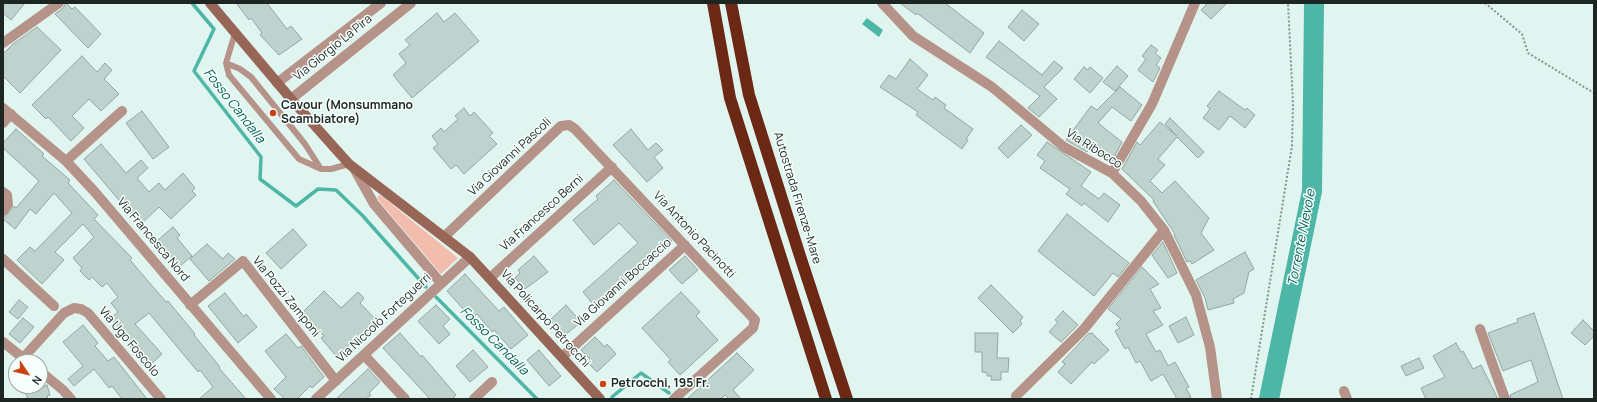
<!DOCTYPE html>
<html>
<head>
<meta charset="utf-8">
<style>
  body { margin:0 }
  #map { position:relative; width:1597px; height:402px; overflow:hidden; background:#e0f5f0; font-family:Manrope,sans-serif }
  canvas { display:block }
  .frame { position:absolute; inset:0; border:4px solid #1e2624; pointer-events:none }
  .north { position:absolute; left:8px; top:354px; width:40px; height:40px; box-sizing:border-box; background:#f7fffd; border:1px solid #a0a8a6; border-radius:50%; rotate:125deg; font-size:11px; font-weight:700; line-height:16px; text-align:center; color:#1e2624 }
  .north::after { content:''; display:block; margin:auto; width:14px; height:18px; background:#cb4315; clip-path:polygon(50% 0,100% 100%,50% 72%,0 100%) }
</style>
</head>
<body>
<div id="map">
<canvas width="1597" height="402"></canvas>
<div class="frame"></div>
<div class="north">N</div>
</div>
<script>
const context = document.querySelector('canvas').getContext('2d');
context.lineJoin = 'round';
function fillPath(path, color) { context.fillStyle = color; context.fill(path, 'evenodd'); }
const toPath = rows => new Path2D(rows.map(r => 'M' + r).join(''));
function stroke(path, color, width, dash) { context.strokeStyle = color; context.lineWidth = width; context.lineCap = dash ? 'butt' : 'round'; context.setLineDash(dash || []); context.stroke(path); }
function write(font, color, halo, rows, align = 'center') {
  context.font = font + ' Manrope,sans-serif'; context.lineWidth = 3; context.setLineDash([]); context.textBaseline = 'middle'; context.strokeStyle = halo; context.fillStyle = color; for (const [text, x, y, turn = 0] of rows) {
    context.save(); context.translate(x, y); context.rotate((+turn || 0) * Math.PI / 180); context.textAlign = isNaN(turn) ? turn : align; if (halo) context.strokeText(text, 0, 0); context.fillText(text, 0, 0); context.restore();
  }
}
const green = toPath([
  [379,195,383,197,458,258,441,274,379,201,377,198]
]);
const water = toPath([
  [867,18,883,30,879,37,862,24]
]);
const stream = toPath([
  [192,3,214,29,194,71,261,157,260,179,296,206,318,189,336,190,362,215,426,287],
  [436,297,537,399],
  [612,397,641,373,669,393]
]);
const river = toPath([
  [1269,399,1312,191,1314,3]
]);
const building = toPath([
  [3,3,25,3,11,20,3,13,3,3],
  [66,3,72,9,75,7,101,34,88,48,55,14,63,8,66,3],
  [236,3,267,3,287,29,291,26,302,39,279,55,260,35,262,33,251,18,249,20,236,3],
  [900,3,945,3,984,33,970,53,917,13,916,15,900,3],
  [1208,3,1227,3,1211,19,1201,10,1208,3],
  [1022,10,1039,24,1024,41,1008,27,1022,10],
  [437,13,444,22,455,13,479,41,412,98,393,75,406,63,399,54,410,45,405,40,437,13],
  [37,27,61,50,20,93,3,76,3,54,13,44,37,27],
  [999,41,1042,75,1054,61,1063,68,1044,87,1057,99,1039,117,1028,108,1040,96,986,57,999,41],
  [1151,45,1158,50,1155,53,1161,58,1156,65,1160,68,1153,82,1138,70,1146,59,1142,56,1151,45],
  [82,56,97,72,105,63,112,70,104,79,119,94,101,111,89,99,72,116,84,128,71,141,48,117,46,119,32,105,82,56],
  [910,59,928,75,917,89,933,100,935,97,946,105,944,108,973,129,966,139,968,140,962,149,916,115,918,112,880,87,889,75,896,79,910,59],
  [1117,66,1128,76,1115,91,1103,82,1117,66],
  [1084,67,1088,70,1090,67,1103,78,1090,93,1074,79,1084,67],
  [1120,87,1142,105,1131,121,1112,107,1098,123,1122,142,1112,161,1091,147,1087,152,1066,140,1091,106,1097,110,1120,87],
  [1219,91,1245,110,1247,108,1255,115,1245,128,1230,116,1219,130,1203,118,1210,109,1207,106,1219,91],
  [464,108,470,116,474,112,493,133,489,136,497,144,464,174,456,165,451,169,433,148,438,144,432,136,441,128,444,132,458,119,455,116,464,108],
  [142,111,169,147,153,159,126,123,142,111],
  [1170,118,1204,152,1198,158,1177,137,1158,159,1165,165,1150,181,1162,193,1175,181,1209,218,1201,233,1214,250,1192,264,1190,261,1187,262,1174,235,1175,234,1153,201,1154,200,1122,169,1137,142,1140,145,1160,122,1177,136,1165,124,1170,118],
  [1021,125,1032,135,1008,158,998,148,1021,125],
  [16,129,44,154,42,156,70,180,68,183,98,215,94,219,132,258,130,260,166,302,168,301,195,334,194,335,220,367,219,368,246,399,199,399,213,387,200,370,198,372,149,313,135,324,162,354,148,367,130,347,133,345,111,318,118,312,111,303,118,297,107,283,102,287,92,277,89,280,80,271,82,268,73,258,94,237,83,224,55,252,64,260,42,284,17,260,30,247,35,251,72,213,54,193,36,214,30,209,15,229,3,219,14,206,16,208,39,181,3,148,3,143,16,129],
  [631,129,648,150,656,143,663,150,654,157,663,168,647,182,613,145,631,129],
  [1047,142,1091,172,1081,186,1099,199,1104,193,1120,205,1108,222,1084,203,1082,206,1066,194,1070,189,1040,168,1045,161,1037,155,1047,142],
  [101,144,126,173,141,160,148,168,137,178,149,192,159,183,165,190,183,173,195,188,192,191,196,195,171,219,159,207,140,225,84,159,101,144],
  [614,180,672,241,597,309,583,292,638,243,619,223,594,245,573,220,598,199,596,196,614,180],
  [1067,214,1129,263,1118,277,1113,273,1094,296,1038,251,1067,214],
  [173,227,180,235,177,238,192,256,179,267,158,240,173,227],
  [293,229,307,245,281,269,266,253,293,229],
  [1163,242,1177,273,1168,278,1152,255,1163,242],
  [207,244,223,259,228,253,235,259,209,281,190,259,207,244],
  [1245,252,1254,269,1249,272,1244,293,1233,299,1234,303,1208,310,1205,298,1196,280,1245,252],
  [534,256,548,272,525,289,515,278,520,273,518,270,534,256],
  [685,256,698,270,682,284,669,270,685,256],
  [1142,267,1159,284,1150,289,1161,308,1153,311,1163,325,1146,334,1156,352,1160,350,1168,366,1175,362,1189,387,1186,388,1191,397,1186,399,1177,399,1163,374,1151,381,1140,361,1136,363,1128,347,1125,349,1115,331,1120,328,1116,324,1121,319,1108,309,1142,267],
  [465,274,499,311,504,307,528,335,511,349,494,330,492,332,477,314,472,319,447,291,465,274],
  [991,285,1023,317,1020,321,1022,324,1013,333,978,298,991,285],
  [324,291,341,308,358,292,364,298,360,303,377,321,336,356,321,338,324,336,302,313,324,291],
  [681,292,700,312,696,316,718,340,680,375,668,362,671,360,642,328,681,292],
  [225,293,244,317,246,314,257,327,238,343,208,306,225,293],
  [19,300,28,307,18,319,9,312,19,300],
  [436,305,450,319,443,326,450,334,439,344,418,321,436,305],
  [566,305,581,322,564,336,550,320,566,305],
  [1063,311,1078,325,1061,342,1049,332,1058,322,1055,320,1063,311],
  [1534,313,1563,399,1511,399,1510,395,1538,382,1531,360,1503,371,1488,333,1518,322,1517,319,1534,313],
  [1186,317,1194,335,1178,343,1169,326,1186,317],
  [23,318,34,327,20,343,9,334,23,318],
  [1583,320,1594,331,1594,336,1585,345,1571,333,1583,320],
  [83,325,98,343,95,346,108,361,114,357,147,399,122,399,112,386,109,388,94,369,74,386,68,379,83,366,63,342,83,325],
  [400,333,421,357,422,355,456,395,452,399,430,399,383,348,400,333],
  [975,333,998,333,997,358,1009,358,1008,372,1001,372,1001,380,991,380,992,376,987,376,987,373,982,372,982,352,975,352,975,333],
  [1092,333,1109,350,1094,364,1092,362,1071,384,1058,372,1065,364,1062,362,1088,334,1092,333],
  [286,334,298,348,301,346,324,377,312,388,310,386,297,399,285,399,274,389,286,377,265,351,286,334],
  [595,337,605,347,607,344,616,354,597,372,587,362,590,359,581,350,595,337],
  [1456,343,1461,352,1463,351,1473,369,1481,365,1498,399,1426,399,1421,388,1445,377,1433,356,1456,343],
  [473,350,488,367,470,382,456,366,473,350],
  [539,350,561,376,549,386,527,360,539,350],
  [737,353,754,370,733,390,741,399,729,399,725,395,721,399,687,399,737,353],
  [1419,358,1424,368,1406,376,1401,366,1419,358],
  [368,369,380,382,369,393,371,395,366,399,336,399,368,369],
  [47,385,50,395,47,396,48,399,28,399,22,386,42,387,47,385]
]);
const path = toPath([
  [1485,3,1522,34,1528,53,1594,93],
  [1251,399,1292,146,1293,104,1288,3]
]);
const lane = toPath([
  [235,33,226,63,229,75,299,159,321,169,331,169,349,164],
  [226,63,240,69,251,77,305,144,321,169]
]);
const street = toPath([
  [882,3,913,36,992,87,1064,147,1112,173,1141,201,1164,230,1196,295,1210,347,1217,399],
  [3,43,59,3],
  [277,83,381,3],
  [291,99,411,3],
  [3,108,66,161,94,191,271,399],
  [3,123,11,114],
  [66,161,122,111],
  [355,170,374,204,441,283],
  [1112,173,1152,104,1195,3],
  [3,192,7,195,8,204,3,211],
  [445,236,561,126,569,125,575,129,755,320,753,328,674,399],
  [3,259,54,306],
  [490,278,612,167],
  [190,305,243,261,336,381],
  [1480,329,1505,399],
  [3,342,28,362],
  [364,355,405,399],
  [562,357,685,245],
  [23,358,64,313,74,308,81,309,88,313,161,399],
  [40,371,63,390,71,399],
  [1344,391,1347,399],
  [1016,396,1084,329,1164,230],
  [316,399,470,257],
  [474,399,492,382]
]);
const secondary = toPath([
  [210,3,291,99,349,164,470,257,600,399]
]);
const highway = toPath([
  [713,3,730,98,826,399],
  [731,3,749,95,800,256,847,399]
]);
const markers = [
  [273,113,4,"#cb4315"],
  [603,384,4,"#cb4315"]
];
const streetNames = [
  ["Via Giorgio La Pira",333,48,-39],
  ["Via Ribocco",1094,149,32],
  ["Via Giovanni Pascoli",510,157,-43],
  ["Autostrada Firenze-Mare",797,198,73],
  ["Via Francesco Berni",542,213,-42],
  ["Via Antonio Pacinotti",694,235,47],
  ["Via Francesca Nord",153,240,50],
  ["Via Giovanni Boccaccio",623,283,-42],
  ["Via Pozzi Zamponi",286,297,51],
  ["Via Niccolò Forteguerri",384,318,-43],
  ["Via Policarpo Petrocchi",545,319,48],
  ["Via Ugo Foscolo",129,342,50]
];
const poiNames = [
  ["Cavour (Monsummano",281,106],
  ["Scambiatore)",281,120],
  ["Petrocchi, 195 Fr.",611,384]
];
const waterNames = [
  ["Fosso Candalla",234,106,52],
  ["Torrente Nievole",1302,238,-79],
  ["Fosso Candalla",494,341,45]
];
fillPath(green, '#f3bdad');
fillPath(water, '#4db6a6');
stroke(stream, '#4db6a6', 3.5);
stroke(river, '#4db6a6', 20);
fillPath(building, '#bed2ce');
stroke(building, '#93a6a2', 1);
stroke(path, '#84938f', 2, [2, 2]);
stroke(lane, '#b69388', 6);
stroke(street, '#b69388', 10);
stroke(secondary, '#976657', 10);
stroke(highway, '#6b2814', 12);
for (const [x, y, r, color] of markers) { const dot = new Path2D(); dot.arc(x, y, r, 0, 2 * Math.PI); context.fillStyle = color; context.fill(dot); stroke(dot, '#f7fffd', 1.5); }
write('12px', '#1e2624', '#f7fffd', streetNames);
write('bold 12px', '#1e2624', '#f7fffd', poiNames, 'left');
write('italic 13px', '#026055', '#f7fffd', waterNames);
</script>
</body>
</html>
